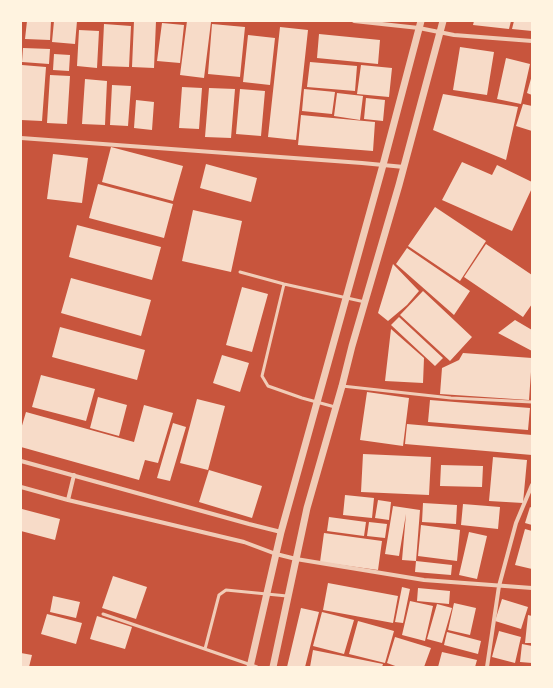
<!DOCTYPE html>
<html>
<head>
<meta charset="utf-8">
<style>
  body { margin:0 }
  #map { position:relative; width:553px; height:688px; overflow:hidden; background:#c8553d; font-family:Karla,sans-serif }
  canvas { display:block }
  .frame { position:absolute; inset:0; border:22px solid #fff3e0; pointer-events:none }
</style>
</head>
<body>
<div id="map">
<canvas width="553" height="688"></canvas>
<div class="frame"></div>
</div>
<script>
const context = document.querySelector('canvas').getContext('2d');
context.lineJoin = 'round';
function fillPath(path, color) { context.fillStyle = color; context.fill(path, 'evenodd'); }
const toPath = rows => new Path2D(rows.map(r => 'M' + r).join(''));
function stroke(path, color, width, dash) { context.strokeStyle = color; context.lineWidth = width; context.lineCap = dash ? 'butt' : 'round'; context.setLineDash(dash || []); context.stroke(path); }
const building = toPath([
  [27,21,51,21,50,40,25,39],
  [54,21,77,21,75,44,52,42],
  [134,21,156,21,154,68,132,67],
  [187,21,211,22,204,78,180,75],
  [474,21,511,21,509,29,473,25],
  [514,21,532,21,532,31,512,29],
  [162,23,184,25,180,63,157,61],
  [104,24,131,26,129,67,102,66],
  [212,24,245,27,240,77,208,74],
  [280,27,308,30,296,140,268,137],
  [79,30,99,31,97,68,77,66],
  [319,34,380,40,378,64,317,58],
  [248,35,275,38,270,85,243,82],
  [460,47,494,52,487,95,453,90],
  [23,48,50,49,49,64,22,62],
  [54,54,70,55,69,71,53,70],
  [506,58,530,64,521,104,497,99],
  [310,62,357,66,355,91,307,87],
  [22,65,46,67,42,121,21,120,21,82],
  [361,65,392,68,389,97,357,94],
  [50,75,70,76,67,124,47,123],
  [532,75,532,95,527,93],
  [85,79,107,81,105,125,82,124],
  [112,85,131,86,128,126,110,125],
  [182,87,202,88,199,129,179,128],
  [209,88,235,89,231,138,205,137],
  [240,89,265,91,261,136,236,134],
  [304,89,335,92,332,114,302,111],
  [337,93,363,96,360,120,334,116],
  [443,94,518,107,506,160,433,130],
  [366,98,385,100,383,121,364,119],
  [136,100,154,102,152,130,134,128],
  [523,104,532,106,532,131,516,126],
  [301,115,375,122,373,151,298,145],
  [111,147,183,166,173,201,102,182],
  [53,154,88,158,82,203,47,199],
  [462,162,492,175,497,165,532,182,532,188,512,231,442,200],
  [206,164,257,178,251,202,200,188],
  [98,184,173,204,164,238,89,218],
  [435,207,486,241,460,281,408,246],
  [193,210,242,221,231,272,182,261],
  [77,225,161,247,152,280,69,257],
  [486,244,532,275,532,304,523,317,464,277],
  [407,248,470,291,454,315,396,264],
  [393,264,419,291,407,305,388,321,378,313],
  [71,278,151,300,141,336,61,313],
  [242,287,268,294,252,352,226,345],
  [423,291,472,337,450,361,400,315],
  [399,317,443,358,435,366,391,325],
  [515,320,532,330,532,351,498,333],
  [60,327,145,350,137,380,52,357],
  [391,329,424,358,423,383,385,381],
  [463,353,532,358,529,400,440,394,442,368,459,360],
  [222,355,249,363,240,392,213,383],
  [41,375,95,389,86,421,32,407],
  [367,392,409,398,403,446,360,440],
  [98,397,127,405,119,436,90,428],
  [197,399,225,406,208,470,180,463],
  [430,400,530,408,528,430,428,422],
  [144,405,173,413,158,463,145,460,139,480,21,447,21,429,26,412,134,442],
  [173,423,186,427,170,481,157,478],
  [407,424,532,435,532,455,405,444],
  [363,454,431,457,429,495,361,492],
  [493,457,527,460,523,503,489,501],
  [441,465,483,466,482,487,440,486],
  [209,470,262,486,252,518,199,502],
  [345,495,374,498,372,518,343,515],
  [378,500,391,502,389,520,375,518],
  [423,503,457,505,456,524,422,522],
  [463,504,500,507,498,529,461,525],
  [393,506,420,510,416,561,402,560,406,514,399,556,385,554],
  [530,507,532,508,532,525,525,523],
  [22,509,60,519,55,540,21,531,21,513],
  [329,517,366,522,364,536,327,531],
  [369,522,387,524,385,538,367,536],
  [421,525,460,530,457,561,418,556],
  [525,529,532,531,532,569,515,565],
  [469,532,487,536,477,579,459,575],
  [324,533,382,541,378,570,320,562],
  [416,561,452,565,451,575,415,572],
  [113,576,147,587,136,619,102,608],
  [328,583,398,596,393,623,323,610],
  [402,587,410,589,403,623,395,622],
  [418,588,450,591,449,604,417,601],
  [53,596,80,602,76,618,50,612],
  [502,599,528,607,521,629,495,621],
  [410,601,433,606,425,641,402,635],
  [454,603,476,608,470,635,448,630],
  [437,604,452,608,442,643,427,639],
  [301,608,319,612,305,667,287,667],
  [322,612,354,620,344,654,313,646],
  [47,614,82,623,76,644,41,634],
  [528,615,532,616,532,643,525,643],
  [97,616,132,627,125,649,90,639],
  [358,621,394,631,385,663,349,654],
  [499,631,521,637,515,663,492,657],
  [447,632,481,641,478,654,444,645],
  [395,637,431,648,424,667,398,667,387,663],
  [522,644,532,646,532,663,520,662],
  [313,650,383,664,382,667,310,667],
  [442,652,477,660,475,667,438,667],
  [21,653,32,655,29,667,21,667]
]);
const service = toPath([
  [240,272,284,284,365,302],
  [284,284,262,376,268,386,302,398,335,407],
  [342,386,451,398,532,402],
  [103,614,257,667],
  [205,649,219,595,226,590,287,596]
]);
const minor = toPath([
  [354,21,419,28,454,35,532,41],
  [21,138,362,163,404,167],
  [21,461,249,524,281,532],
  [21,487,68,500,244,542,276,554,296,559,424,580,532,588],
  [68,500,74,475],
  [487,667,499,586,516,523,532,485]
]);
const tertiary = toPath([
  [250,667,281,532,383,165,421,21],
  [273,667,307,508,342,386,352,346,399,185,443,21]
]);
fillPath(building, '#f7dbc8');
stroke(service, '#f1ccb7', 3);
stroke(minor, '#f1ccb7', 4);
stroke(tertiary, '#f1ccb7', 7);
</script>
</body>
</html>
